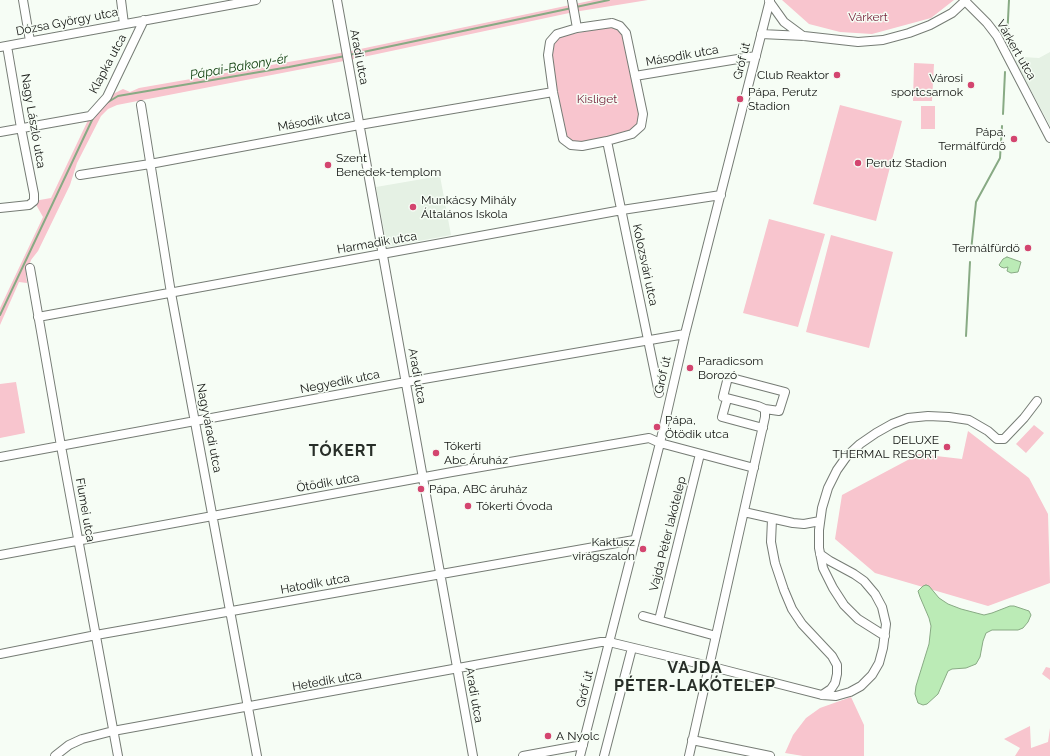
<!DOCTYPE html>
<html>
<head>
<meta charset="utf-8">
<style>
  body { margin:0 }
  canvas { display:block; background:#f6fdf5 }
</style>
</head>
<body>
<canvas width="1050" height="756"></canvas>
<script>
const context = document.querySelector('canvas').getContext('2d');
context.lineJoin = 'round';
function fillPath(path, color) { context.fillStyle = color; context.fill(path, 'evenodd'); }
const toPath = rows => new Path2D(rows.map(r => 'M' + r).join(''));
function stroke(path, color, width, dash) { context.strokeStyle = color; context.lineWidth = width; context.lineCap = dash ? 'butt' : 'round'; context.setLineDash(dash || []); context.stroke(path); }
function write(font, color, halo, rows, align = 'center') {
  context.font = font + ' Raleway,sans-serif'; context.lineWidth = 3; context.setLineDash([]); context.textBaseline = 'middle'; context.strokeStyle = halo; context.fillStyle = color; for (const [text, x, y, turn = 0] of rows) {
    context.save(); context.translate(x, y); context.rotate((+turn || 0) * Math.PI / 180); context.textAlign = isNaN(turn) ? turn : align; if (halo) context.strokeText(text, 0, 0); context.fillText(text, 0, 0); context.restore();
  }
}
const built = toPath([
  [1050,52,1050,126,1020,70,1013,60,1021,61,1022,57,1039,58],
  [440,176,451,235,387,247,376,187]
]);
const green = toPath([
  [594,0,648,0,574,12,349,60,117,105,108,109,101,116,77,163,70,185,38,251,31,260,26,275,27,283,19,282,0,325,0,308,43,217,34,201,51,198,90,116,107,97,123,89,130,92,139,88,346,52],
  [782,0,954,0,931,18,872,34,840,32,809,24],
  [611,27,618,30,623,35,639,113,638,124,631,130,581,144,573,142,566,137,551,55,554,43,561,36],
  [914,63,934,64,932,101,913,101],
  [840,105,902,121,876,221,813,204],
  [921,106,935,106,935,129,921,129],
  [769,219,825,234,798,327,743,313],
  [831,235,893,252,869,348,806,332],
  [16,382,25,433,0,438,0,384],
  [1034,425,1044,433,1026,453,1016,444],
  [968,431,1029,478,1048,514,1050,583,988,606,875,573,835,539,842,495,919,454,962,459],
  [1046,667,1050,668,1050,680,1042,674],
  [851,697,864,725,864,756,803,756,785,753,793,735,806,718,820,708],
  [1030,726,1031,748,1048,742,1050,728,1050,756,1015,756,1020,748,1004,739]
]);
const water = toPath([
  [1007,257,1021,262,1018,272,1011,273,1007,271,1008,267,1004,268,1001,267,999,265,1003,259,1007,257],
  [926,585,929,586,939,598,948,604,961,609,984,615,992,613,1010,606,1014,606,1029,611,1031,615,1028,622,1023,628,1018,630,992,630,986,633,983,641,980,657,976,664,966,668,952,669,948,671,938,694,927,704,923,705,918,703,915,694,916,686,929,644,931,626,929,618,920,597,918,591,923,586,926,585]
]);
const stream = toPath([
  [576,7,609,0],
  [1007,39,1009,0],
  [349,55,572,8],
  [105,104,118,96,289,67,345,56],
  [1003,114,1005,72],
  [971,251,976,202,1000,158,1002,126],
  [0,315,93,118],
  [966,336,970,262]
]);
const minor = toPath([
  [23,0,30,41],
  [121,0,124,24],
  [337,0,473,756],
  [572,0,577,28],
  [769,1,784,22,803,36],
  [965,1,987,23,997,36,1050,138],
  [612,23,620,26,626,33,643,114,641,126,632,134,607,141,582,146,571,145,563,139,553,92,548,55,550,42,557,34,577,28,612,23],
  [761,34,804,36,858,42,883,40,909,33,930,25,952,13,966,0],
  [0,47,256,0],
  [635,76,756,56],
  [141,105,171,293,257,756],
  [0,132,90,116,107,97,144,20],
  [607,141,659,393],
  [80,175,150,164,359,125,553,92],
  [0,208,29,205,34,201,34,194,21,128,7,46],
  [30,268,61,446,118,756],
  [38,317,622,210,721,195],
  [728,377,785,392,779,411,765,409,758,406,723,397,728,377],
  [727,399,722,417,763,428],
  [0,457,406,382,685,334],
  [744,512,793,523,804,524,820,521],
  [772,519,771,542,775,563,784,590,792,609,802,624,832,656,837,665,837,674,835,683,831,689,822,695],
  [0,555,452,472,649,438,660,443,754,468],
  [643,616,716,636],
  [659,620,700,454],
  [885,636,858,619,844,605,833,588,823,568,819,548,819,530,822,508,828,488,837,470,847,456,860,444,876,433,892,424,908,418,928,416,949,417,969,420,988,431,997,439,1004,439,1024,418,1037,401],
  [0,654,96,635,634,540],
  [692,740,770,756],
  [55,756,69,745,82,739,113,731,601,642,609,642,709,666,822,695,836,696,850,692,861,686,872,675,879,663,883,648,886,624,882,607,875,594,864,581,854,574,830,561,820,554],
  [523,756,583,745],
  [580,756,660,443,685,334,770,0],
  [604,756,632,648],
  [689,756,765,417,765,409]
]);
const markers = [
  [837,75,4,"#d3456f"],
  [971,85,4,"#d3456f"],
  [740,99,4,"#d3456f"],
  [1014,139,4,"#d3456f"],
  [858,163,4,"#d3456f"],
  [328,165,4,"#d3456f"],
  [413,207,4,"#d3456f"],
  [1028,248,4,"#d3456f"],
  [690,368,4,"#d3456f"],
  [657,427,4,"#d3456f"],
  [947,447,4,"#d3456f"],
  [436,453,4,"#d3456f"],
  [421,489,4,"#d3456f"],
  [468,506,4,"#d3456f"],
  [643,549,4,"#d3456f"],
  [548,736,4,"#d3456f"]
];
const parkNames = [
  ["Várkert",868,17],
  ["Kisliget",597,99]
];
const streetNames = [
  ["Dózsa György utca",67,22,-11],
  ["Várkert utca",1016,50,60],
  ["Második utca",682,56,-10],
  ["Aradi utca",359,57,79],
  ["Gróf út",742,61,-76],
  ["Klapka utca",108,64,-62],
  ["Nagy László utca",33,121,80],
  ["Második utca",314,121,-10],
  ["Harmadik utca",377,243,-10],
  ["Kolozsvári utca",645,265,78],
  ["Gróf út",663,375,-77],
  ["Aradi utca",417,376,80],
  ["Negyedik utca",340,382,-11],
  ["Nagyváradi utca",209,428,79],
  ["Ötödik utca",328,483,-10],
  ["Fiumei utca",85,510,80],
  ["Vajda Péter lakótelep",668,534,-76],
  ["Hatodik utca",315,584,-10],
  ["Hetedik utca",327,681,-10],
  ["Gróf út",585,689,-76],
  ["Aradi utca",474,695,80]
];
const poiNames = [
  ["Club Reaktor",829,75,"right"],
  ["Városi",963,78,"right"],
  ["sportcsarnok",963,92,"right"],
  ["Pápa, Perutz",748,92],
  ["Stadion",748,106],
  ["Pápa,",1006,132,"right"],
  ["Termálfürdő",1006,146,"right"],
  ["Szent",336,158],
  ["Benedek-templom",336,172],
  ["Perutz Stadion",866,163],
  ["Munkácsy Mihály",421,200],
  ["Általános Iskola",421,214],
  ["Termálfürdő",1020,248,"right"],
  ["Paradicsom",698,361],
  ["Borozó",698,375],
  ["Pápa,",665,420],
  ["Ötödik utca",665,434],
  ["DELUXE",939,440,"right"],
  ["THERMAL RESORT",939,454,"right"],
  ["Tókerti",444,446],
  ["Abc Áruház",444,460],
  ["Pápa, ABC áruház",429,489],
  ["Tókerti Óvoda",476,506],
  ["Kaktusz",635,542,"right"],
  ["virágszalon",635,556,"right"],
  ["A Nyolc",556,736]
];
const waterNames = [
  ["Pápai-Bakony-ér",239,67,-10]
];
const districtNames = [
  ["TÓKERT",343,451],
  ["VAJDA",695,668],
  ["PÉTER-LAKÓTELEP",695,686]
];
fillPath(built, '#e5f1e4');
fillPath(green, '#f8c5ce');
fillPath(water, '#bbebb6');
stroke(water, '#88aa84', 1);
stroke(stream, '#88aa84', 2);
stroke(minor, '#767c75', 10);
stroke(minor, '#fff', 8);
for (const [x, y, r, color] of markers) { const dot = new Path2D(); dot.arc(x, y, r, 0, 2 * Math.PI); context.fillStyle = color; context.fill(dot); stroke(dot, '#f6fdf5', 1.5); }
write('12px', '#78253d', '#f6fdf5', parkNames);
write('12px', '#121411', '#f6fdf5', streetNames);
write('12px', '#121411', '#f6fdf5', poiNames, 'left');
write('italic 13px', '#0b3b09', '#f6fdf5', waterNames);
context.letterSpacing = '1px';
write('bold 16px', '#282e28', '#f6fdf5', districtNames);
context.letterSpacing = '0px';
</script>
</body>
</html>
